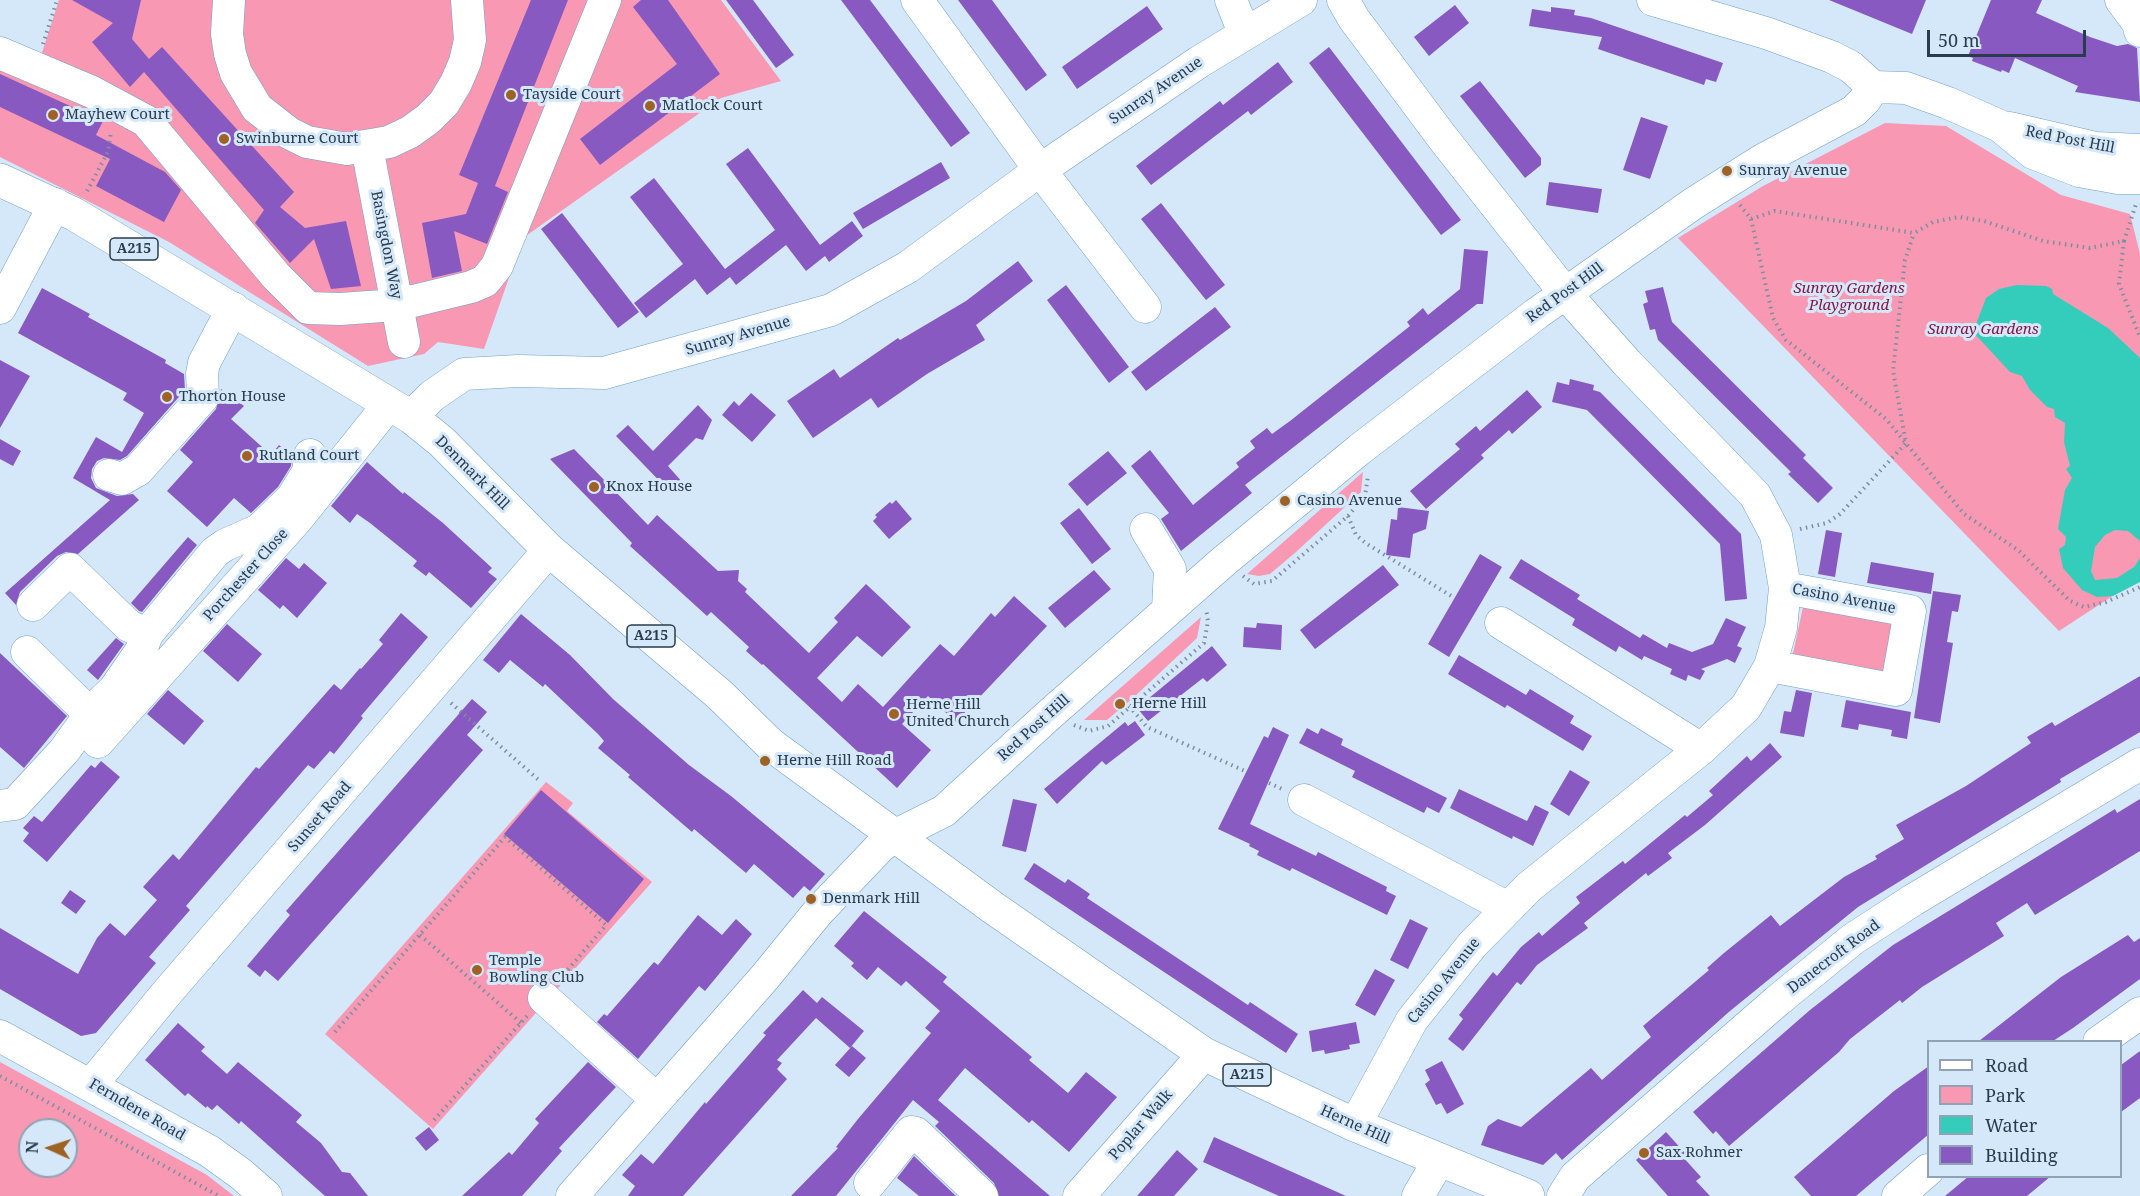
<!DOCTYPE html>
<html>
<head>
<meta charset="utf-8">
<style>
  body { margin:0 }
  #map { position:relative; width:2140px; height:1196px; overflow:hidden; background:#d5e8f9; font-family:"Noto Serif",serif }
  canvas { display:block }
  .legend { position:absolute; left:1927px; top:1040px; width:195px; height:138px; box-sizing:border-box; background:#d5e8f9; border:2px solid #90a3b4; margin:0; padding:8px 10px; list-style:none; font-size:18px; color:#283c4c }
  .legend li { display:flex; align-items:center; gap:12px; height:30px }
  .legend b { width:30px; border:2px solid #90a3b4 }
  .north { position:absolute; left:18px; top:1118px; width:60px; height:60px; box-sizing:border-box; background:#d5e8f9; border:2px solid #90a3b4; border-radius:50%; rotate:273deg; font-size:16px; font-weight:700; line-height:24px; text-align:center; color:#283c4c }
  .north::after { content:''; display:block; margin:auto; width:21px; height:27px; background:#9e6224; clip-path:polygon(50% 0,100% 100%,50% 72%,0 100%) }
  .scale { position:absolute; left:1927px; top:30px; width:159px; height:27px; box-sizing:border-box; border:3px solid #283c4c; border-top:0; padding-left:8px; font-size:18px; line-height:21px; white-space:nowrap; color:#283c4c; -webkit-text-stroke:4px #d5e8f9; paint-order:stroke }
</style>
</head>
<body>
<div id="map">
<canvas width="2140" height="1196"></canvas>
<ul class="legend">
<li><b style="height:8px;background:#fff"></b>Road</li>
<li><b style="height:16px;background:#f898b2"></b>Park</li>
<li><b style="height:16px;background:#34cdbb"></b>Water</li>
<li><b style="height:16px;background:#8859c0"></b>Building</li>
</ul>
<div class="north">N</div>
<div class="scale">50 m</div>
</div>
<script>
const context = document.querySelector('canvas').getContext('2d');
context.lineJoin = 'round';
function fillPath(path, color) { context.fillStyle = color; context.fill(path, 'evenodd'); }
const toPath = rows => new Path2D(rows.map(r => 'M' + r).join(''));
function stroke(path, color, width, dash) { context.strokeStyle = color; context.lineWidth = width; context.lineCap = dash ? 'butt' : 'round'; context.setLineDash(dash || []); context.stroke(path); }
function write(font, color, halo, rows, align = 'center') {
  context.font = font + ' "Noto Serif",serif'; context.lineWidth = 6; context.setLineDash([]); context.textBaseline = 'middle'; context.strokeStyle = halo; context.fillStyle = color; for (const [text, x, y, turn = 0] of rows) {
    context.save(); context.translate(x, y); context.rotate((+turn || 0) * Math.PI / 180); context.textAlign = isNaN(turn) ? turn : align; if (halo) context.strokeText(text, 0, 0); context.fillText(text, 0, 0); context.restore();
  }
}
const green = toPath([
  [59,0,721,0,781,81,721,98,523,238,484,349,438,342,424,354,368,366,169,242,0,157,0,62,39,62],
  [1885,123,1946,126,2061,195,2130,214,2140,254,2140,578,2059,631,1678,238,1763,186],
  [1363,472,1361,492,1296,552,1270,574,1259,576,1247,574],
  [1803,607,1903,616,1891,684,1792,658],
  [1201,617,1197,638,1133,698,1107,720,1084,720],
  [546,782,573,803,567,811,652,882,433,1129,325,1034],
  [0,1062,207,1175,234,1196,0,1196],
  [30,1130,66,1130,66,1166,30,1166]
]);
const water = toPath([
  [2017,285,2046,286,2052,289,2053,294,2108,328,2140,358,2140,541,2128,531,2115,530,2105,535,2095,547,2091,571,2095,580,2117,578,2134,567,2140,558,2140,582,2113,596,2097,597,2082,590,2063,568,2059,549,2065,545,2066,537,2058,529,2065,490,2072,478,2066,469,2070,466,2064,442,2065,423,2055,417,2054,409,2047,407,2030,390,2022,376,2010,372,1973,332,1986,298,1999,289]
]);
const building = toPath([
  [72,0,141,0,132,39,149,59,162,47,294,192,280,207,305,228,346,221,361,286,331,289,314,239,290,263,255,223,264,210,144,72,130,87,92,42,113,23],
  [531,0,568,0,495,186,508,192,487,244,454,231,462,271,432,278,422,223,466,214,478,183,459,175],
  [641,0,668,0,720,74,600,165,580,139,677,64,633,7],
  [726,0,753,0,794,55,776,68],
  [841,0,870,0,970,133,951,147],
  [958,0,992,0,1047,75,1026,91],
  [1829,0,1926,0,1912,34],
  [1991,0,2042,0,2036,13,2090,37,2117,46,2128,44,2137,48,2140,102,2075,92,2078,86,2015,58,2009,73,2002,70,2001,72,1972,61,1973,58,1968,56],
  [1455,5,1469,23,1429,56,1414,37],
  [1147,6,1163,29,1077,89,1062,67],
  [1551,7,1575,10,1574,15,1591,18,1723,63,1716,82,1706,79,1704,85,1598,49,1602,37,1529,26,1532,9,1551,12],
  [1329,47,1461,220,1441,235,1309,63],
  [1278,62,1293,82,1251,115,1248,111,1151,185,1136,166,1220,101,1223,105],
  [0,74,103,121,96,135,165,172,181,190,164,222,96,186,110,159,0,107],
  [1480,81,1541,158,1541,165,1525,178,1460,96],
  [1641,117,1668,126,1650,179,1623,170],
  [748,148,820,245,852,221,863,236,829,262,825,256,806,271,786,245,736,285,730,277,707,295,695,279,646,318,634,303,683,264,630,197,654,178,725,269,775,230,726,164],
  [941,162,950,178,863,229,853,213],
  [1549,182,1602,189,1598,213,1546,205],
  [1161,203,1225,285,1206,300,1141,219],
  [562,213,639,312,618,328,541,229],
  [1464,249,1488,251,1483,304,1477,304,1245,485,1252,493,1181,551,1161,519,1169,513,1131,466,1150,450,1193,505,1239,467,1236,463,1255,448,1250,441,1267,428,1272,434,1290,421,1410,326,1407,322,1423,308,1428,315,1460,289],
  [1018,261,1033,281,976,325,985,340,927,374,878,408,871,398,813,438,787,401,834,369,840,378,898,338,900,340,966,301],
  [1066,285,1129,367,1109,383,1047,300],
  [1663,287,1672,322,1806,455,1803,458,1833,488,1818,503,1788,474,1791,472,1658,340,1655,329,1650,330,1643,304,1648,302,1645,291],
  [42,288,90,314,88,317,166,360,165,363,184,374,185,390,127,456,120,460,104,458,97,461,92,469,91,478,96,488,117,496,133,494,139,500,78,554,66,552,57,556,20,592,16,605,5,593,110,500,73,478,96,437,122,452,144,413,123,400,127,393,18,333],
  [1215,307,1231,327,1146,391,1131,372],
  [0,360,30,376,0,428],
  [1570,379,1594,385,1593,390,1600,392,1741,534,1747,599,1725,601,1720,544,1587,410,1552,402,1557,382,1569,385],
  [221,389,244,406,231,419,271,455,279,445,292,457,291,466,278,487,251,513,234,498,207,527,167,491,193,462,180,450,216,409],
  [1527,390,1542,407,1512,434,1509,430,1481,455,1484,458,1426,509,1410,491,1460,449,1455,444,1476,426,1480,431],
  [751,393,776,415,752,442,722,415,734,401,739,406],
  [698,405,712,420,703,440,696,438,668,466,683,483,672,494,616,436,628,425,653,451],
  [0,439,21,451,13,466,0,459],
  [574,449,648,525,657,515,718,571,739,570,738,581,747,589,745,592,809,653,838,622,834,618,866,584,882,599,911,627,882,657,857,636,817,678,842,702,858,684,883,707,940,644,954,656,991,613,995,617,1014,596,1047,626,956,722,928,696,902,724,931,750,897,788,763,664,762,665,746,651,749,647,711,612,707,616,630,546,632,543,550,459],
  [1108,451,1127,473,1087,506,1068,484],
  [367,462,403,494,404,492,443,523,492,568,488,572,497,579,471,608,429,572,426,576,413,566,417,561,370,523,357,514,350,523,331,506],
  [896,500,912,519,889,539,873,521,877,517,875,515,890,502,892,504],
  [1398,507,1429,511,1426,529,1413,534,1410,558,1386,555,1391,519,1397,520],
  [1079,508,1111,549,1092,564,1060,523],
  [1826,530,1842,533,1835,577,1818,574],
  [188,537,197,545,142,612,139,611,131,603],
  [1480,554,1502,567,1449,657,1428,644],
  [286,558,299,569,304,563,327,583,297,618,283,605,280,609,258,590],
  [1521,559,1580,595,1577,599,1640,638,1643,634,1667,648,1669,643,1692,652,1713,644,1726,618,1746,627,1737,646,1742,648,1735,663,1727,659,1701,669,1705,671,1700,680,1688,675,1686,681,1670,674,1672,669,1644,656,1642,660,1619,646,1616,652,1572,625,1575,619,1509,578],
  [1871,562,1934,573,1931,594,1867,583],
  [1383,565,1399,585,1315,649,1300,630],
  [1094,570,1111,589,1065,628,1048,608],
  [1933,591,1961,595,1958,612,1952,611,1947,642,1953,643,1940,723,1914,718],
  [401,613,428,637,361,716,363,718,334,754,330,751,314,769,308,765,186,906,190,910,149,957,156,963,96,1033,81,1036,0,989,0,928,78,974,97,938,110,923,125,936,157,900,143,887,173,854,179,860,256,767,259,769,334,684,341,690,360,668,361,669,383,644,379,640],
  [521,614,570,655,613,699,689,765,731,796,825,874,810,891,804,886,793,898,754,864,746,873,694,829,692,832,628,777,630,775,598,748,604,741,598,734,545,684,543,687,510,660,499,673,483,660],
  [1257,623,1282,625,1281,650,1243,647,1244,627,1256,628],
  [227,624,262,654,238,682,203,651],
  [116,638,124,644,98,680,87,670],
  [1212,646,1227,665,1207,682,1203,678,1148,721,1137,708],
  [0,653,67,716,24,768,0,747],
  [1459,655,1526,695,1530,689,1574,716,1570,723,1592,736,1583,751,1507,705,1505,708,1448,674],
  [2140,676,2140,732,2060,779,2061,782,1858,907,1730,1011,1562,1160,1556,1153,1543,1165,1481,1145,1488,1126,1498,1119,1521,1127,1591,1068,1602,1080,1651,1037,1643,1026,1709,970,1707,968,1724,953,1771,915,1780,926,1844,877,1877,859,1875,856,1904,839,1896,825,1966,786,2031,743,2027,737,2052,722,2055,726],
  [168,690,204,721,184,745,147,714],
  [1796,690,1812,693,1804,737,1780,733,1784,711,1791,712],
  [472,699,487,712,467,735,483,750,278,981,265,970,260,977,247,966,290,915,286,911],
  [1846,700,1911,712,1907,739,1891,736,1892,730,1859,724,1858,730,1841,727],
  [1135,721,1145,735,1106,765,1102,761,1057,804,1044,789,1125,722,1128,726],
  [1273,727,1289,735,1250,824,1316,856,1318,852,1387,887,1386,891,1396,896,1387,915,1292,868,1290,871,1257,855,1259,851,1249,846,1250,844,1218,829,1264,736,1268,738],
  [1307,728,1318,734,1321,728,1343,739,1341,745,1447,798,1439,813,1427,807,1424,813,1352,777,1355,771,1299,743],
  [1770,743,1782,757,1705,825,1668,853,1672,858,1648,876,1646,873,1584,923,1588,928,1537,965,1521,985,1517,982,1463,1051,1448,1039,1463,1019,1459,1015,1493,972,1497,976,1521,947,1539,932,1542,936,1580,903,1576,897,1623,861,1625,864,1685,815,1687,817,1713,795,1709,791,1747,756,1751,761],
  [101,761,120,777,47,862,23,841,29,833,23,828,34,816,42,822,91,765,95,768],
  [1570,770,1590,782,1569,816,1550,804],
  [1459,789,1527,821,1535,805,1549,812,1533,846,1513,836,1512,839,1450,808],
  [541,790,644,879,608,923,504,834],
  [1013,799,1037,804,1026,852,1002,846],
  [2140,799,2140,851,2035,915,2027,903,1996,923,2004,936,1922,987,1902,1003,1900,1000,1850,1039,1839,1052,1729,1146,1716,1131,1713,1134,1693,1112,1810,1010,1893,945,2115,809,2117,813],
  [1034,863,1065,883,1068,879,1080,887,1090,894,1087,898,1248,1005,1250,1002,1298,1034,1286,1053,1024,879],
  [70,890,86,901,76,914,61,903],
  [864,911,947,977,943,982,1032,1057,1029,1060,1068,1093,1086,1072,1117,1097,1069,1152,1032,1120,1029,1123,965,1068,938,1100,1050,1196,999,1196,994,1183,935,1126,939,1122,913,1100,836,1196,791,1196,838,1148,836,1147,858,1119,931,1033,925,1028,940,1011,906,981,901,986,878,967,867,980,851,966,854,963,834,946],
  [698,915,722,935,736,919,752,934,705,991,699,986,638,1059,597,1022,604,1014,607,1016,654,962,658,965],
  [1410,919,1428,928,1408,969,1390,960],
  [2128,935,2134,942,2140,938,2140,979,2073,1028,2053,1041,1979,1041,2061,977],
  [1375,969,1395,980,1375,1016,1355,1005],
  [803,990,817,1003,822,997,864,1031,850,1048,816,1018,777,1060,782,1063,777,1069,787,1079,683,1196,628,1196,635,1186,622,1175,641,1154,653,1164,705,1102,706,1104,766,1035,763,1033],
  [1356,1022,1360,1043,1349,1045,1350,1049,1325,1054,1324,1050,1312,1052,1309,1031],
  [178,1023,205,1047,201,1051,227,1074,238,1062,302,1115,296,1122,321,1143,342,1172,350,1173,368,1196,325,1196,241,1121,239,1124,217,1105,212,1110,207,1106,206,1108,188,1093,185,1096,145,1060],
  [852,1046,866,1058,849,1077,835,1065],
  [2140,1051,2140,1098,2121,1112,2121,1065],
  [1442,1061,1464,1104,1447,1114,1441,1103,1436,1105,1425,1084,1430,1080,1425,1070],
  [588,1062,616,1087,559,1148,562,1151,522,1196,462,1196,509,1152,512,1155,539,1123,535,1119],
  [1929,1066,1929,1134,1856,1196,1811,1196,1794,1177,1894,1091],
  [429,1127,439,1140,426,1151,415,1138],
  [1666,1132,1685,1153,1682,1156,1701,1177,1696,1181,1710,1196,1668,1196,1636,1160],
  [1214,1137,1346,1196,1279,1196,1203,1162],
  [1177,1150,1198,1169,1174,1196,1137,1196],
  [914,1156,956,1196,919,1196,897,1178],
  [1969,1176,2051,1176,2027,1196,1945,1196]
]);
const path = toPath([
  [43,44,57,0],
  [87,191,108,152,111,132],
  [1740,205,1751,219,1775,211,1914,233,1933,222,1959,217,1984,221,2043,241,2090,248,2124,241,2136,204],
  [1751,219,1773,318,1786,340,1886,419,1964,514,2018,550,2070,601,2084,607,2106,602,2140,587],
  [2124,241,2119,284,2140,337],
  [1348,516,1356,535,1367,544,1453,597],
  [1800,529,1827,523,1840,514,1906,443,1893,371,1905,260,1914,233],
  [1243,576,1254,584,1272,581,1348,516,1365,496,1368,476],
  [451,703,540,781],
  [1129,706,1147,727,1247,772],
  [1074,725,1089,731,1108,726,1204,643,1208,621,1206,609],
  [1269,783,1282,789],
  [420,935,521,1023],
  [335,1032,505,837,606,925,560,979],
  [0,1076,219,1196],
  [434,1120,527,1016]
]);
const minor = toPath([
  [229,0,227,34,230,54,236,73,257,108,289,133,307,142,347,149,389,142,410,132,428,119,444,103,456,83,465,62,470,40,467,0],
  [917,0,1040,170,1145,307],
  [1231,0,1244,33],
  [1343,0,1354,19,1442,137,1565,293,1627,363,1755,495,1776,535,1785,588,1781,628,1770,666,1746,707,1701,749,1529,887,1472,945,1412,1020,1355,1125],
  [1653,0,1766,33,1832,57,1851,67,1873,87],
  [2121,0,2138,23,2140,31],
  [0,53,92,92,146,121,276,276,308,308,340,309,397,305,471,287,485,281,497,266,605,0],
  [1873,87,1906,88,1948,103,2000,126,2033,153,2079,171,2118,178,2140,178],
  [2010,128,2096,148,2140,150],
  [367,147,404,342],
  [0,308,55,204],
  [411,417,432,396,464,374,518,371,604,373,831,310,908,267,1040,170,1199,62,1301,0],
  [109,475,122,479,138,470,203,397,202,374,204,363,233,308],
  [1146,529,1170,569,1168,609],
  [33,605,70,569,129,626,147,634,215,552,225,545,259,530,292,498,308,472,310,455],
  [1501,623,1701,749],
  [27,652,83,707,96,707,114,690,141,651,147,634],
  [1770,666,1896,690,1910,611,1785,588],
  [98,742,298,518,389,404],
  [1304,800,1508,908],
  [0,806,15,804,64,751,96,707],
  [544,998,656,1099],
  [0,1036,209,1151,241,1174,266,1196],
  [2099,1042,2140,1013],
  [92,1084,165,995,549,550],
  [870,1183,911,1132,916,1133,982,1196],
  [572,1196,765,977,818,912,880,847,894,836,944,811,1049,715,1224,561,1360,449,1536,314,1694,203,1764,159,1854,111,1865,100,1873,87],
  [1079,1196,1204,1054],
  [1418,1196,1439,1160],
  [1563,1196,1575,1177,1777,1001,1853,939,1913,900,2140,764],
  [1898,1196,1928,1170]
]);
const major = toPath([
  [0,180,74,214,411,417,442,442,549,550,720,695,770,744,992,907,1204,1054,1355,1125,1528,1196]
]);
const markers = [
  [511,95,6,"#9e6224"],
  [650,106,6,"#9e6224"],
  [53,115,6,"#9e6224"],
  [224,139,6,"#9e6224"],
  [1727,171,6,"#9e6224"],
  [167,397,6,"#9e6224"],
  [247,456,6,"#9e6224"],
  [594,487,6,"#9e6224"],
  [1285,501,6,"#9e6224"],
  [1120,704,6,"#9e6224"],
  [894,714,6,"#9e6224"],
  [765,761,6,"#9e6224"],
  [811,899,6,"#9e6224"],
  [477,970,6,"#9e6224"],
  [1644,1153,6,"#9e6224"]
];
const shields = [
  [134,249,48],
  [651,636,48],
  [1247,1075,48]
];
const shieldNames = [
  ["A215",134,249],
  ["A215",651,636],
  ["A215",1247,1075]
];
const streetNames = [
  ["Sunray Avenue",1156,91,-34],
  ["Red Post Hill",2070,140,11],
  ["Basingdon Way",386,245,79],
  ["Red Post Hill",1565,293,-36],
  ["Sunray Avenue",738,336,-16],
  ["Denmark Hill",472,473,45],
  ["Porchester Close",246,575,-48],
  ["Casino Avenue",1844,599,11],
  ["Red Post Hill",1034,728,-42],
  ["Sunset Road",320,817,-49],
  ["Danecroft Road",1834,957,-37],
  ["Casino Avenue",1444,981,-51],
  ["Ferndene Road",137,1110,30],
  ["Poplar Walk",1141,1125,-49],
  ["Herne Hill",1355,1125,24]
];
const poiNames = [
  ["Tayside Court",523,95],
  ["Matlock Court",662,106],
  ["Mayhew Court",65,115],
  ["Swinburne Court",236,139],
  ["Sunray Avenue",1739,171],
  ["Thorton House",179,397],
  ["Rutland Court",259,456],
  ["Knox House",606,487],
  ["Casino Avenue",1297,501],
  ["Herne Hill",1132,704],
  ["Herne Hill",906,705],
  ["United Church",906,722],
  ["Herne Hill Road",777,761],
  ["Denmark Hill",823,899],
  ["Temple",489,961],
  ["Bowling Club",489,978],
  ["Sax Rohmer",1656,1153]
];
const parkNames = [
  ["Sunray Gardens",1849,289],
  ["Playground",1849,306],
  ["Sunray Gardens",1983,330]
];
fillPath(green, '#f898b2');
fillPath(water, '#34cdbb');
fillPath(building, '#8859c0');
stroke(minor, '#70a1c7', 33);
stroke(major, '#70a1c7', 34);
stroke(path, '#7c8fa0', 4, [1.5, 4.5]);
stroke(minor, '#fff', 32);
stroke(major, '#fff', 33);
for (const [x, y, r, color] of markers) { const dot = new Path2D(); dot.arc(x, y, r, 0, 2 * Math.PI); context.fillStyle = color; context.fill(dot); stroke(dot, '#d5e8f9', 2); }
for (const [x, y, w] of shields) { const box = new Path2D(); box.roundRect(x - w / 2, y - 11, w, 22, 4.5); context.fillStyle = '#d5e8f9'; context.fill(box); stroke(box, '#283c4c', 1.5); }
write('bold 14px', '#283c4c', null, shieldNames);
write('15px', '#283c4c', '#d5e8f9', streetNames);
write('15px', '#283c4c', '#d5e8f9', poiNames, 'left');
write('italic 15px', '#871544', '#d5e8f9', parkNames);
</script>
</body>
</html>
